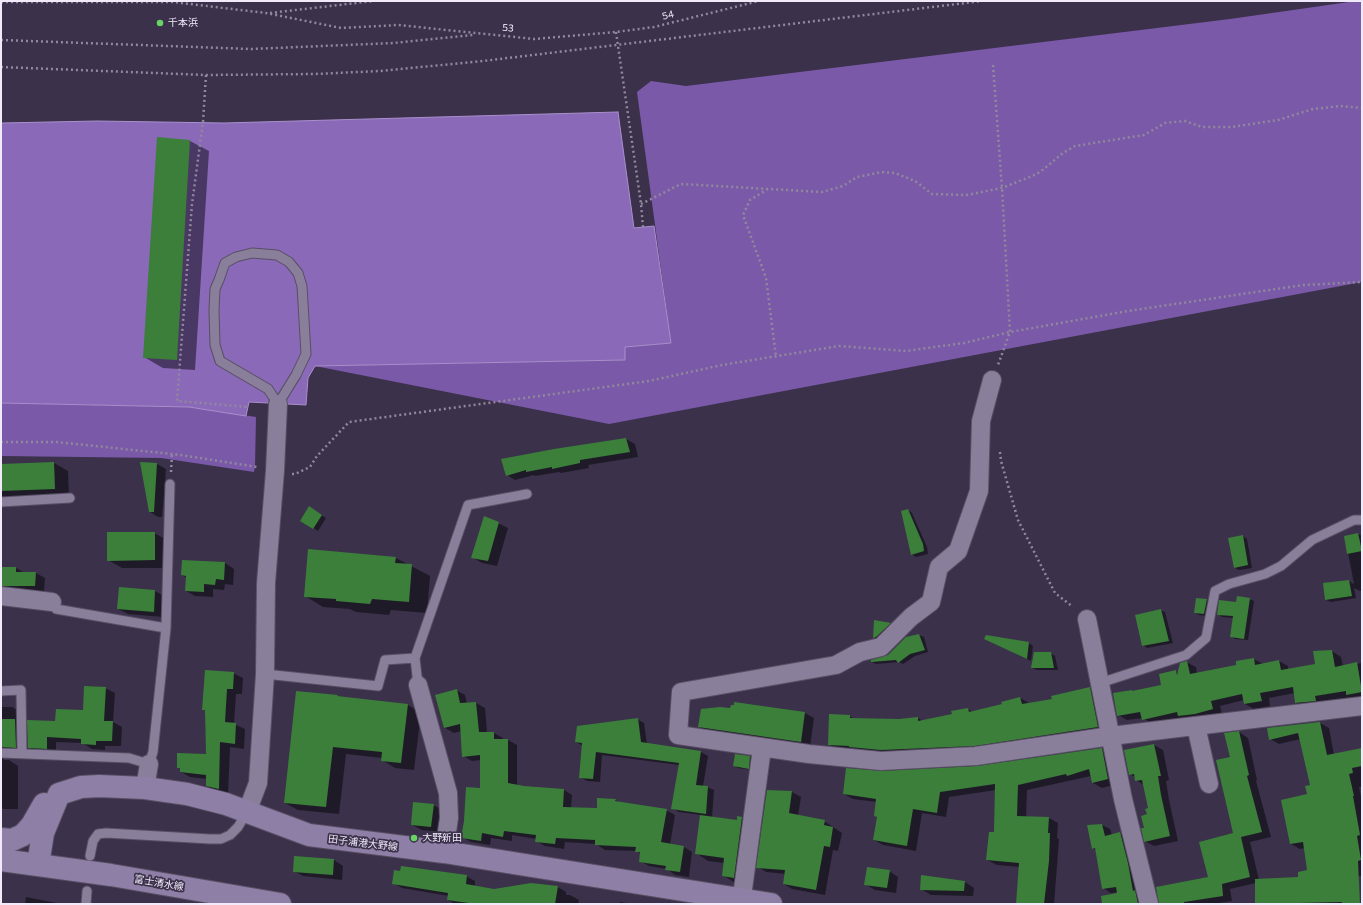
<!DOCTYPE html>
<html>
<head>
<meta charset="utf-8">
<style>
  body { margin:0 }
  #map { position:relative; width:1363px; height:905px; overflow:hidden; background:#3b314a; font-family:Commissioner,sans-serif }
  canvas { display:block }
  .frame { position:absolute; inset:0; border:2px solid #f0eafa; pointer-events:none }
</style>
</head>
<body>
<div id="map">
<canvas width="1363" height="905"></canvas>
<div class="frame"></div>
</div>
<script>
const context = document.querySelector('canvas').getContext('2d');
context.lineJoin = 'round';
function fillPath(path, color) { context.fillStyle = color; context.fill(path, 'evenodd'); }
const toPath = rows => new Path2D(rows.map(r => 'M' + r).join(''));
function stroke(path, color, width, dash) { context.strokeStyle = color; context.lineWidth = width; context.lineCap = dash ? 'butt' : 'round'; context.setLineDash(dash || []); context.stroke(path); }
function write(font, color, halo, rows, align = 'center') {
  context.font = font + ' Commissioner,"Noto Sans JP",sans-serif'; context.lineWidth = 3.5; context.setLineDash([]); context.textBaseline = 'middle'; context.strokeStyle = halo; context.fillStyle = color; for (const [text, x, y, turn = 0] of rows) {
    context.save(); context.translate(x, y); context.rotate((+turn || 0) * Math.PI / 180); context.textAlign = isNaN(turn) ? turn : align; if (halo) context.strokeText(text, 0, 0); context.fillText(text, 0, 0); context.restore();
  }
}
const forest = toPath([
  [1356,1,1362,1,1362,282,609,424,315,366,625,360,625,347,671,343,637,92,651,81,686,86,1230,19],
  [1,403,189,407,256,417,255,466,254,472,161,458,1,456]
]);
const water = toPath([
  [618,112,634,228,654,226,671,343,625,347,625,360,315,366,308,378,306,405,249,402,246,416,189,407,1,403,1,123,97,121,224,123,618,112]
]);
const shadow = toPath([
  [158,138,190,141,209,151,195,370,163,368,144,357],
  [626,439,635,444,638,457,588,465,589,468,561,473,559,472,535,476,534,475,515,480,507,475],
  [54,463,68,471,69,497,1,499,1,465],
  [141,463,157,464,166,469,162,517,158,517,150,512],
  [309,508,326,518,318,531,301,520],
  [908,510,912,513,927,547,928,554,916,557,911,554],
  [485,517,508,528,497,566,482,563,472,557],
  [154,533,169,541,169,568,122,568,108,560],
  [1358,534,1362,536,1362,591,1360,591,1354,588,1356,598,1331,602,1326,600,1349,581,1354,584,1345,537],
  [1243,536,1247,539,1252,568,1239,570,1235,568],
  [396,558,430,576,427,613,391,610,389,615,356,612,350,609,323,607,305,596],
  [183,561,225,563,234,569,233,585,225,584,224,590,213,589,213,597,195,596,186,591,187,578,182,575],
  [1,568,16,568,25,573,36,573,45,578,44,591,4,590,1,589],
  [155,591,164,596,163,617,128,614,118,609],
  [1249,599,1254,601,1248,640,1235,639,1231,636,1234,618,1222,617,1218,614,1237,603],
  [1197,600,1207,600,1211,603,1209,616,1199,615,1195,613],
  [1160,610,1165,612,1173,643,1147,648,1143,645],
  [890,623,894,626,878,640,874,638],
  [919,635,924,637,928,652,915,656,903,664,899,662,876,664,872,662,889,656],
  [990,641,1029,643,1033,646,1031,661],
  [1332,651,1341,657,1343,666,1362,663,1362,698,1356,699,1352,697,1323,701,1324,706,1305,708,1296,703,1295,693,1269,698,1270,706,1254,709,1245,704,1244,700,1220,706,1222,714,1188,721,1182,718,1152,724,1143,718,1127,720,1118,715,1163,686,1176,671,1179,673,1186,662,1196,667,1197,674,1238,666,1254,659,1263,664,1279,661,1288,666,1288,670,1316,664],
  [1050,653,1055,656,1058,670,1037,670,1032,668],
  [233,673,243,678,242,694,236,694,234,724,245,729,244,749,230,747,228,794,217,791,207,786,207,779,190,777,181,772,181,769,178,767,207,755,206,711,203,709],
  [105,688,115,693,113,722,122,727,121,746,105,746,105,750,92,749,82,743,56,742,56,754,38,753,29,747,56,722,84,711],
  [1090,688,1098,693,1106,732,984,750,891,755,837,749,829,744,849,716,855,719,899,720,918,718,923,721,953,715,968,709,972,712,1003,705,1020,698,1029,703,1053,700],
  [456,690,465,695,467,704,476,703,485,708,487,733,494,733,503,738,503,740,508,740,517,745,517,786,564,790,572,795,571,808,598,809,615,800,621,803,666,810,675,815,670,845,684,847,692,852,689,877,675,875,667,869,649,866,640,861,641,854,637,851,605,850,596,844,565,842,564,849,545,846,536,841,536,839,512,835,512,841,491,838,490,845,471,842,462,837,481,789,481,760,472,761,463,756,462,731,454,733,445,728,436,696],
  [297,692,337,696,341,698,408,705,421,713,414,770,395,768,382,760,382,758,346,754,339,814,298,810,285,803],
  [735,703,805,713,814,718,810,747,709,732,700,727,731,709,735,706],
  [1,707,12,707,21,712,25,752,8,752,3,760,9,760,18,766,18,809,3,809,1,807],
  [637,719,644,723,647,744,701,752,708,756,703,786,707,787,714,790,712,818,738,821,742,818,754,825,735,883,723,875,724,863,708,861,696,853,701,815,679,812,672,808,679,765,602,755,600,782,587,781,580,777,583,746,576,742],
  [1320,723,1329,728,1334,755,1362,749,1362,787,1359,787,1362,802,1362,876,1354,876,1357,904,1256,904,1256,883,1230,889,1232,901,1212,904,1170,904,1209,878,1234,834,1231,758,1239,732,1248,738,1257,780,1256,781,1271,837,1250,842,1259,880,1299,878,1309,871,1305,848,1300,849,1291,844,1311,785,1301,739,1279,744,1270,739],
  [1154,745,1163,750,1169,780,1166,781,1169,800,1178,841,1154,846,1145,841,1145,828,1149,809,1144,785,1136,780,1135,777,1130,774],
  [1102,749,1111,754,1117,784,1102,788,1093,783,1091,776,1027,790,1026,818,1049,818,1058,823,1057,838,1059,839,1057,866,1054,904,1017,904,1020,867,997,865,987,860,995,833,996,790,949,797,946,817,922,813,916,851,883,845,874,840,878,817,875,816,877,802,853,799,844,794,882,772,977,767],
  [736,755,750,757,754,760,753,770,738,768,734,765],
  [768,791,792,792,801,797,798,816,824,821,842,833,838,851,833,850,825,895,792,889,784,884,786,874,766,872,758,867],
  [433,805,443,810,441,832,422,830,412,825],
  [1102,825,1110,829,1112,835,1120,834,1129,838,1145,904,1120,904,1118,892,1111,893,1103,888,1096,850,1092,848],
  [334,860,343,866,342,880,303,876,294,871],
  [889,871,898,877,896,893,875,890,865,884],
  [466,876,475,881,475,887,494,890,558,887,566,892,566,895,570,895,579,900,578,904,455,904,448,900,449,896,402,888,393,883],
  [965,882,974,888,973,896,931,895,921,889],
  [26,897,62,904,25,904],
  [620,902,634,904,619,904]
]);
const building = toPath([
  [157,137,190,140,177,360,143,358],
  [626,438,630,452,580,460,580,463,552,469,552,467,526,472,526,470,506,476,501,459,554,449],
  [54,462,55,489,1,491,1,464],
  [140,462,157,463,154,512,149,512],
  [309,506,322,515,313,529,300,521],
  [908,509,923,544,924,551,911,555,901,511],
  [484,516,499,522,488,561,471,558],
  [107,532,155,532,155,560,107,561],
  [1358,533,1362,551,1347,554,1344,536],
  [1243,535,1248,565,1234,568,1228,538],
  [308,549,396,557,395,563,412,564,409,602,372,599,370,604,336,601,336,599,304,597],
  [182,560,225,562,224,580,216,579,215,585,204,584,204,592,185,591,186,576,181,575],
  [1,567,16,567,16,572,36,572,35,586,1,586],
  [1349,580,1352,596,1325,600,1323,583],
  [119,587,155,590,154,612,117,609],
  [1237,596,1250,598,1244,639,1230,637,1233,616,1217,615,1219,600,1236,602],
  [1196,598,1207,599,1204,614,1194,613],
  [1161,609,1169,641,1142,646,1135,615],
  [874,620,891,623,876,637,873,638],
  [919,634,925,650,910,654,898,663,896,660,871,662,871,660,888,655,906,637],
  [986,635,1029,642,1027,659,984,639],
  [1332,650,1335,667,1357,662,1362,692,1346,695,1346,691,1315,696,1316,701,1295,703,1293,687,1260,693,1262,701,1244,704,1242,694,1211,701,1213,709,1195,714,1178,716,1177,712,1142,720,1140,712,1117,716,1113,693,1132,690,1132,691,1161,685,1159,674,1176,670,1177,675,1180,663,1187,661,1190,674,1236,665,1236,661,1254,658,1255,665,1279,660,1281,670,1315,664,1313,651],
  [1034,652,1051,652,1054,668,1031,668],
  [205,670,234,672,233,689,227,689,225,722,236,723,235,744,220,742,219,789,206,786,206,775,180,772,180,768,177,768,177,753,206,754,205,710,202,710],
  [84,686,106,687,104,721,113,721,112,741,96,741,96,745,81,744,81,739,47,737,47,749,28,748,27,720,55,721,56,709,83,710],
  [1090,687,1098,727,975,746,881,750,849,747,849,746,828,745,829,714,850,715,850,718,899,719,918,717,918,721,952,714,951,711,968,708,969,712,1002,704,1001,702,1020,697,1022,704,1052,699,1051,696],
  [457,689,460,703,476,702,479,732,494,732,494,739,508,739,508,783,524,786,564,789,563,807,597,808,597,798,616,799,615,801,667,809,661,842,684,846,680,872,665,870,666,866,639,862,640,852,635,852,636,847,595,845,595,840,556,838,555,844,535,842,536,835,504,831,503,837,482,833,481,841,461,838,464,821,466,787,480,788,480,755,462,757,460,724,444,728,435,695],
  [296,691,338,695,337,696,408,704,401,763,381,761,382,752,333,747,326,807,284,803],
  [734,702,805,712,801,742,698,727,701,709,720,707,730,708,731,705,734,705],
  [638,718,641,742,701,751,696,785,708,786,706,814,671,809,679,763,596,752,593,779,579,778,582,743,575,742,577,726],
  [1,719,15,719,16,748,1,747],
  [1320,722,1327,755,1362,748,1362,766,1352,768,1353,773,1349,774,1354,796,1353,796,1360,835,1357,836,1361,860,1358,861,1360,904,1342,904,1342,902,1255,904,1255,879,1298,877,1298,872,1307,870,1303,842,1290,844,1281,800,1307,794,1305,786,1310,785,1298,733,1269,740,1267,728],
  [1239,731,1249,775,1247,776,1262,832,1241,837,1250,877,1222,884,1223,896,1184,902,1184,904,1159,904,1156,887,1208,877,1199,842,1233,833,1216,760,1230,757,1224,733],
  [1154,744,1161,776,1158,776,1161,795,1170,836,1144,842,1141,828,1144,828,1141,816,1147,814,1145,809,1148,808,1142,780,1135,781,1134,774,1129,775,1124,750],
  [1102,748,1108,779,1092,783,1089,769,1067,776,1066,774,1018,785,1017,816,1049,817,1048,833,1050,833,1049,861,1044,904,1016,904,1019,863,986,860,989,832,994,832,995,784,940,792,937,813,913,809,907,846,873,840,877,817,874,816,876,799,843,794,846,768,882,771,977,766],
  [735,754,750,756,749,769,733,766],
  [767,790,792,791,789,813,825,820,824,825,833,827,830,847,824,846,816,890,783,884,785,870,756,868],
  [413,802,434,804,431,827,411,825],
  [700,815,737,820,737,816,742,817,734,878,722,876,724,858,695,854],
  [1102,824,1105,836,1120,832,1128,863,1133,891,1135,890,1138,904,1102,904,1101,896,1117,893,1116,887,1102,889,1095,848,1092,849,1087,825],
  [294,856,334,859,333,875,293,872],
  [401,866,467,875,466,884,494,889,531,883,558,886,555,904,476,904,447,900,448,893,392,884,394,870,400,871],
  [867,867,890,870,887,888,864,885],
  [921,875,965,881,964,891,920,890]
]);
const path = toPath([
  [1,2,173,2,266,13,341,28,398,25,534,39,616,32,654,27,759,1],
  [270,13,373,1],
  [616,32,641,204,643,227],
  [1,40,251,49,394,43,473,35],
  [993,65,1002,188,1010,332,998,365],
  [1,67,206,75,315,74,380,71,483,61,982,1],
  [206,75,203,122,192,204,177,401,248,407],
  [768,189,750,200,743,215,766,278,776,357],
  [641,204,681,184,822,192,843,186,857,177,882,172,895,173,915,181,932,194,967,195,1002,188,1032,176,1040,172,1063,153,1075,146,1144,135,1165,123,1185,121,1202,127,1232,127,1278,120,1313,109,1341,106,1362,108],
  [1,442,57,442,181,455,257,467],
  [1000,452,1001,461,1018,520,1055,593,1073,607],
  [171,472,172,454],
  [292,474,295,474,310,467,317,456,349,422,649,381,722,365,839,346,906,351,964,343,1010,332,1128,311,1303,285,1362,282]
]);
const lane = toPath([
  [252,253,277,255,289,262,298,273,302,286,306,354,296,375,278,404,268,389,220,361,215,345,214,310,215,289,219,280,225,263,236,257,252,253],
  [1,502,70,498],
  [166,628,170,484],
  [265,674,378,686,385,660,415,658],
  [1100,683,1186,655,1206,638,1215,591,1229,584,1265,574,1281,566,1312,540,1354,520,1362,520],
  [418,685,415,658,468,505,527,494],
  [1,691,21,690,22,753],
  [1,753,129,758,149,764,153,752,166,628,56,609,52,602],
  [90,856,93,841,98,834,106,833,210,839,221,839,230,835,238,827,247,812],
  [86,904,87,891]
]);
const street = toPath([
  [992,380,981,421,979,491,958,551,939,567,931,602,911,617,881,647,860,652,836,665,681,692,678,735,809,754,881,761,976,756,1111,736,1362,706],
  [1,596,52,602],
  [1087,619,1123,799,1149,904],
  [418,685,448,793,449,818,444,852],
  [1196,726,1209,784],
  [145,788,149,764],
  [247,812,258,783,265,674,266,583,275,471,278,404],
  [741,904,762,748]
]);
const secondary = toPath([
  [1,839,12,840,23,835,32,825,44,804],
  [1,860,111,875,280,904],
  [38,865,43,833,59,794,81,787,99,786,145,788,187,794,226,804,309,835,444,852,771,904]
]);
const markers = [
  [160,23,4,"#67d465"],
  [414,838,4,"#67d465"]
];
const streetNames = [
  ["54",668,15,-14],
  ["53",508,28,5],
  ["田子浦港大野線",363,843,7],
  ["富士清水線",159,883,10]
];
const poiNames = [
  ["千本浜",168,23],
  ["大野新田",422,838]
];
fillPath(forest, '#7a59a8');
fillPath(water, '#8a69b9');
stroke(water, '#a990cc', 1);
fillPath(shadow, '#0007');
fillPath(building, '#3b7f3a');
stroke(lane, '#584f64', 11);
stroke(street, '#584f64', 20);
stroke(secondary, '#584f64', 24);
stroke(path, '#91889d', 2.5, [2, 3]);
stroke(lane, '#897f9b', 9);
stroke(street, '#897f9b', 18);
stroke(secondary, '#8e7fa6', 22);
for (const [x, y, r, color] of markers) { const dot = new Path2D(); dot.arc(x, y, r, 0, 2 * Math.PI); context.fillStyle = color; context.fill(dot); stroke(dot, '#3b314a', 1.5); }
write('10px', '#f0eafa', '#3b314a', streetNames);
write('10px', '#f0eafa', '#3b314a', poiNames, 'left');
</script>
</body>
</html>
